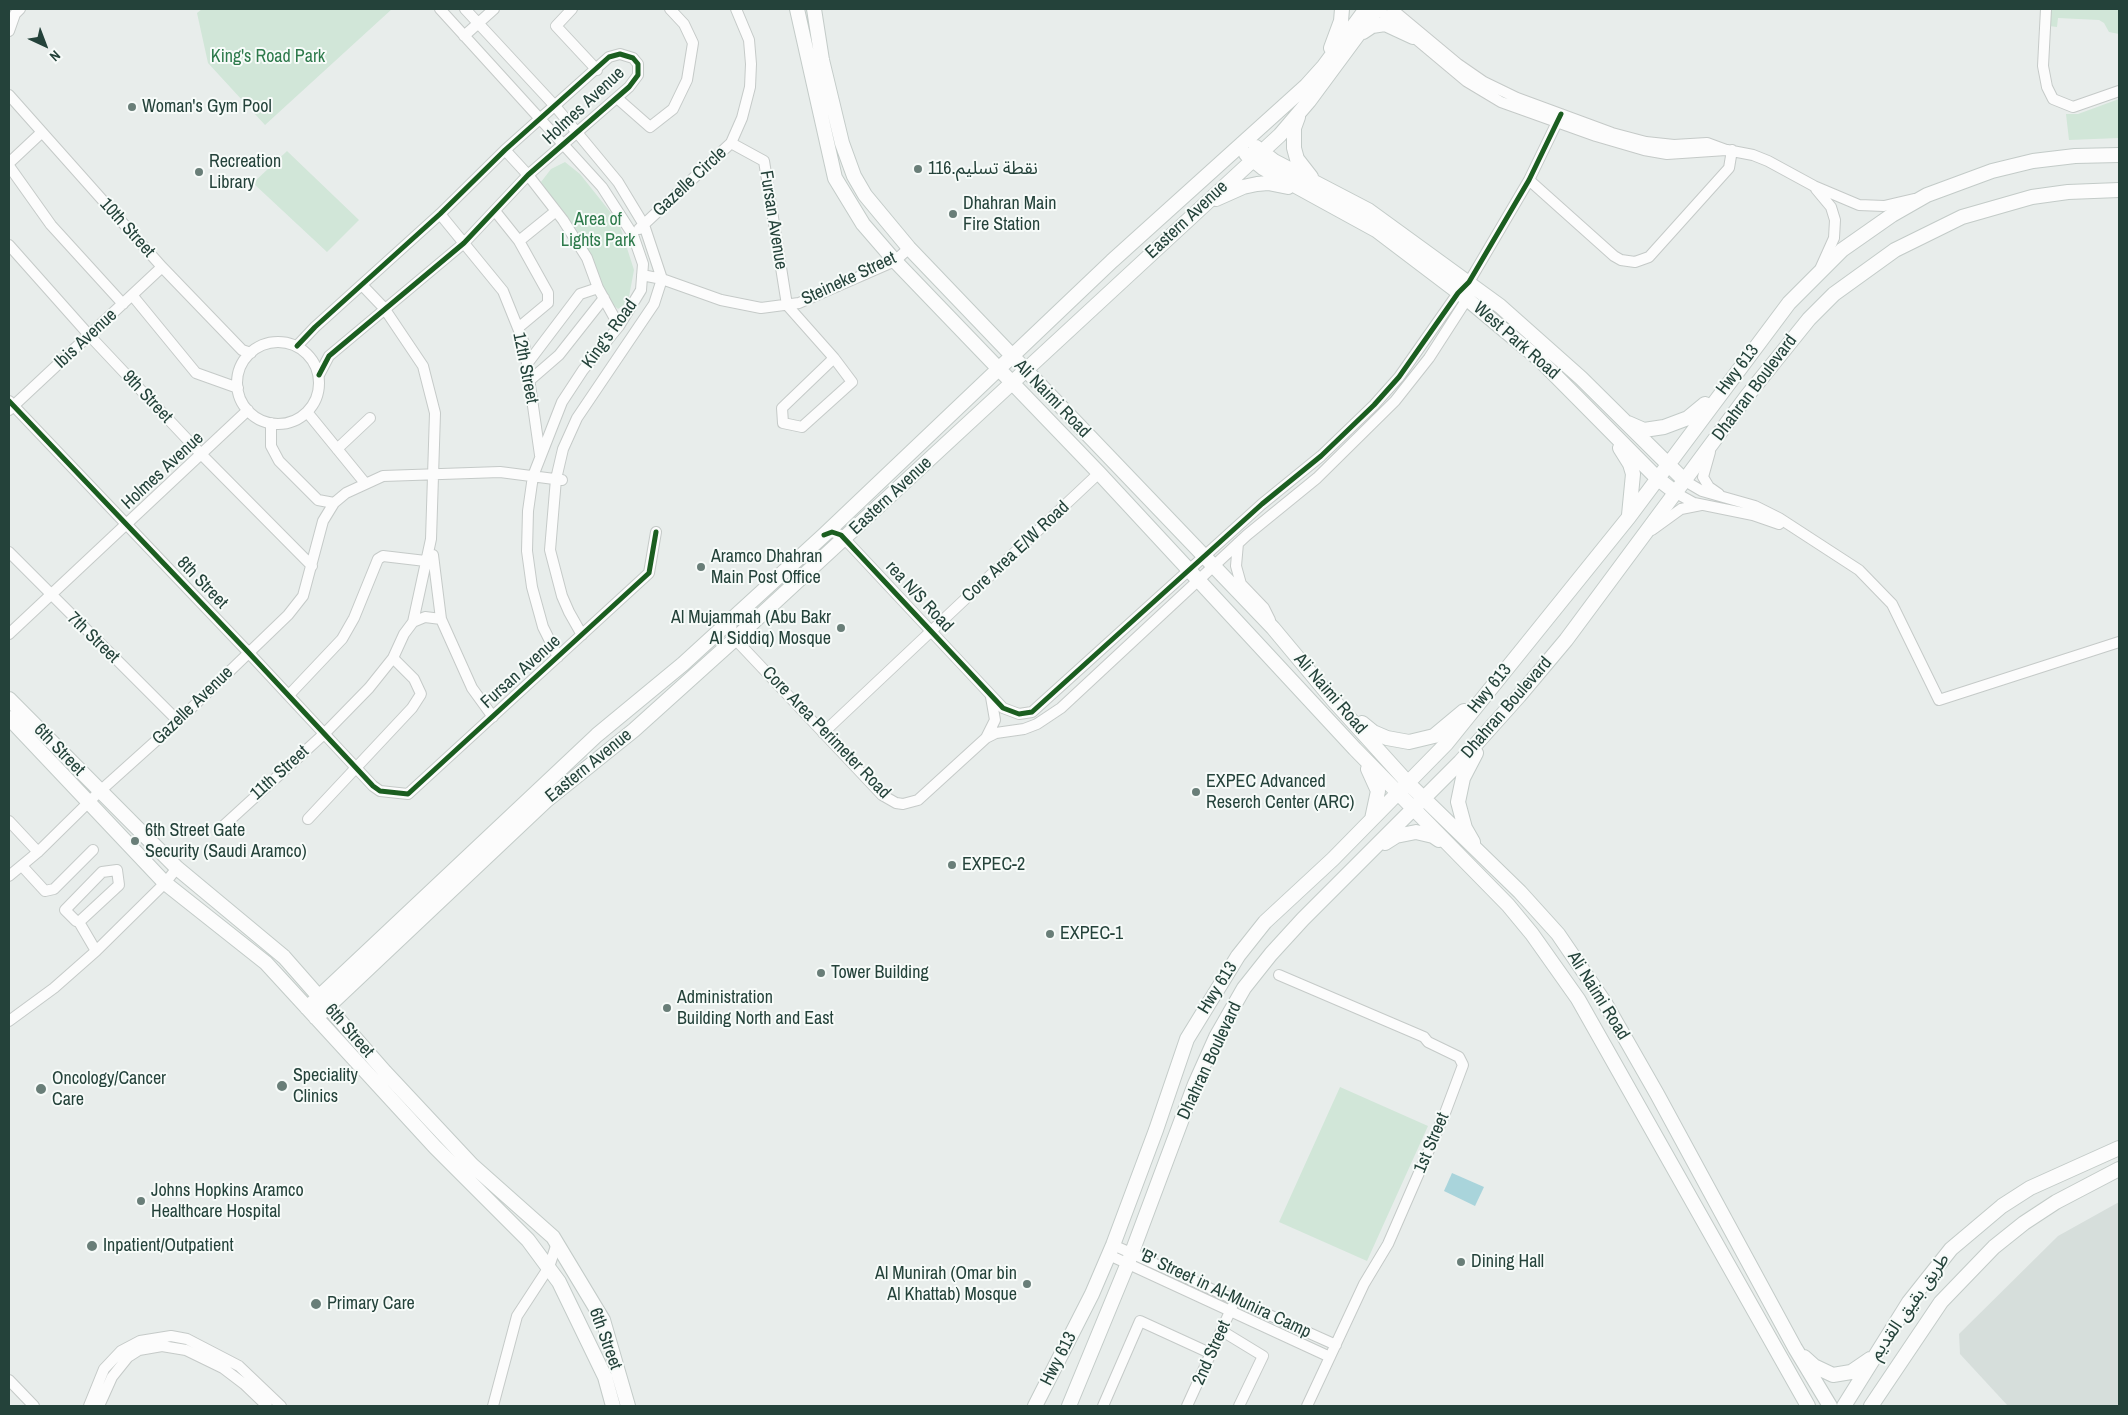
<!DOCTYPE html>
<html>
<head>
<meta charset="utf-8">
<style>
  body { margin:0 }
  #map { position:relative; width:2128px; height:1415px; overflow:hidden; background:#e8edeb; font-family:"Archivo Narrow",sans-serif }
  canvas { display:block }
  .frame { position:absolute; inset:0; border:10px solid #24423a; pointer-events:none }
  .north { position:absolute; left:20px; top:20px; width:50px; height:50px; -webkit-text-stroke:4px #f7fbf9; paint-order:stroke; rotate:137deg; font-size:14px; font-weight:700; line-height:20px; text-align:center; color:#24423a }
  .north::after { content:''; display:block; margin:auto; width:18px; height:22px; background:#24423a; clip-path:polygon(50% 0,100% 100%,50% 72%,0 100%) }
</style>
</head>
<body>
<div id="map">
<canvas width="2128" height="1415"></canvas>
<div class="frame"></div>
<div class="north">N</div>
</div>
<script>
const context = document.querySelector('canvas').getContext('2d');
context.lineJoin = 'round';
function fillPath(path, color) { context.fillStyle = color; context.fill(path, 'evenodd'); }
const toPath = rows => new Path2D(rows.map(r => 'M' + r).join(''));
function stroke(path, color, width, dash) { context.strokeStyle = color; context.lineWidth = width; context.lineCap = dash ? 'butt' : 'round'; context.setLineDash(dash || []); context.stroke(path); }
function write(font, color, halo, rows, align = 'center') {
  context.font = font + ' "Archivo Narrow","Noto Sans Arabic",sans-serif'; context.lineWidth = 4; context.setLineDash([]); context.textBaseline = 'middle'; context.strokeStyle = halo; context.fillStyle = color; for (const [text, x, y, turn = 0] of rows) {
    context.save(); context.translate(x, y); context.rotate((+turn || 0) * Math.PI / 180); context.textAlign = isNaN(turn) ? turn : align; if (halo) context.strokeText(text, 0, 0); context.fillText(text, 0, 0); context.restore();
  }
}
const built = toPath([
  [2119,1202,2119,1406,2008,1406,1960,1354,1959,1334,2058,1236]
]);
const green = toPath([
  [202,9,392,9,265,125,208,63,197,13],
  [2051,9,2119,9,2119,34,2109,32,2104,23,2099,20,2058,18,2057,27,2049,26],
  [2119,99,2119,138,2069,140,2066,114,2078,114],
  [287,151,359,220,327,252,253,183],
  [565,162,580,174,619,223,634,270,628,302,618,309,608,300,584,246,541,182,551,169],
  [1340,1087,1428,1126,1367,1261,1279,1222]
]);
const water = toPath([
  [1452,1173,1484,1187,1475,1206,1444,1191]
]);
const minor = toPath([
  [440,9,602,187,633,235,643,264,641,290,619,326,583,370,562,402,533,476,528,511,527,551,532,587,543,627,558,657],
  [465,9,555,106,618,182,644,225,662,279,654,304,577,418,563,449,556,479,550,550,562,596,569,612,582,635],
  [572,9,556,26,597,70],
  [1375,9,1392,19,1466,81,1501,102,1596,136,1644,150,1667,154,1726,150,1707,143,1674,145,1646,142,1612,133,1517,98,1484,82,1458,64,1392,9],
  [2046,9,2043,66,2047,87,2053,99,2073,107,2119,91],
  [9,31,15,14,20,9],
  [464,36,494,9],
  [9,95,162,267,242,350,251,353],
  [617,98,650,127,673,109,687,80,693,43,684,24,670,9],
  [731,143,764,161,787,305,834,358,852,382,802,427,783,423,782,408,834,358],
  [505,150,528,175,563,220,587,258,598,288,619,326],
  [1727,150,1753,155,1768,161,1814,186,1859,205,1884,206,1914,199],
  [9,163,41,133],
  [9,166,51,225,123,304],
  [1529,180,1614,256,1621,260,1635,262,1649,257,1729,168,1732,150],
  [1816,189,1831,207,1835,220,1834,238,1821,267],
  [495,211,519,241,548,293,548,303,518,328],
  [440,214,503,291,524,343,540,455],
  [639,229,731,143,742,118,750,87,751,64,749,40,736,9],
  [519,241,556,211],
  [9,245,89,335,201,454,312,566],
  [642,275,662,279,721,300,761,308,799,303,895,261,909,248],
  [132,295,196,373,238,388],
  '237 383a41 41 0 1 1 82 0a41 41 0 1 1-82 0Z',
  [297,346,315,327,440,214,505,150,609,57,620,54,633,58,638,64,638,75,629,87,528,175,464,243,329,356,319,375],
  [527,364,580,294,598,288],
  [529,381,559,355,604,298],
  [9,401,248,652,373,786,380,791,408,794,649,573,656,532],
  [9,410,162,267],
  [307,412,365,483],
  [271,423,271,446,279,461,318,500,334,503],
  [337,449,370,418],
  [1710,452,1703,477,1709,487,1719,494],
  [1685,481,1702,491,1755,506,1779,518,1859,570,1892,604,1939,700,2119,642],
  [1676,493,1694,503,1753,515,1779,524],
  [1652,530,1681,509,1701,505],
  [825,534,832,532,841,535,1003,708,1019,714,1032,712,1262,504,1321,456,1374,405,1399,377,1458,293,1469,282,1529,180,1561,114],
  [1238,543,1236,566,1241,584,1264,608,1270,620],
  [9,552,178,721],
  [433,555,441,619,472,688,493,717],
  [732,619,731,632,735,639,882,795,896,803,903,804,918,800,986,738,996,733,1024,729,1037,724,1061,708,1247,535,1317,478,1395,401,1429,358,1467,299,1468,293],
  [413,622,425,617,441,619],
  [9,634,248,410],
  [289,695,342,639,354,618,378,559,383,556,434,562],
  [823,733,1099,473],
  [986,738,995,720,991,697],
  [308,819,412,708,421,694,414,679,393,658],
  [9,821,38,852],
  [220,829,325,733,369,688,393,658,404,634,413,622,431,539,435,413,423,366,384,308,362,285],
  [22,866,45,891,54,889,93,850],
  [9,876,38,852,99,792,178,721,288,615,303,596,323,521,334,503,346,493,383,476,500,472,562,480],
  [79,922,119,885,117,870,102,872,65,910,76,921,79,922,96,951],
  [1279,975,1424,1037,1428,1042,1459,1057,1463,1065,1445,1113,1388,1244,1364,1284,1307,1406],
  [9,1021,54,988,96,951,165,883,177,868],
  [1113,1245,1336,1345],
  [1109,1255,1330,1357],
  [1222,1331,1263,1356,1239,1406],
  [9,1380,34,1406],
  [89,1406,104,1369,121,1351,140,1341,171,1336,187,1339,239,1366,281,1406],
  [99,1406,112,1377,128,1357,139,1350,162,1346,186,1350,223,1368,244,1384,267,1406],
  [493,1406,517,1316,549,1267,557,1243],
  [1103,1406,1140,1321,1212,1354],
  [1187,1406,1232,1307]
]);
const secondary = toPath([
  [797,9,835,178,863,224,895,261,1099,473,1355,749,1508,905,1532,934,1578,999,1808,1406],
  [814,9,822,60,842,143,854,176,865,195,909,248,1273,628,1333,700,1409,784,1520,892,1558,934,1605,1003,1657,1094,1795,1348,1830,1406],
  [1363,32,1372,26,1385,24,1413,37],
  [1331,48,1341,21,1342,9],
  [1298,117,1294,128,1294,148,1297,159,1311,177],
  [1256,147,1274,161,1368,210,1500,306,1581,378,1685,481],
  [1246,154,1263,168,1376,230,1467,299,1540,360,1657,478,1676,493],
  [1216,199,1243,187,1257,184,1268,183,1288,187],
  [1628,423,1644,430,1664,427,1688,418,1705,404],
  [1620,448,1630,464,1633,474,1629,515],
  [9,699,177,868,284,957,385,1072,472,1165,553,1237,603,1320,628,1406],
  [9,718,165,883,266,963,435,1147,528,1240,559,1282,605,1377,613,1406],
  [1362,723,1373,732,1387,738,1409,742,1434,736,1464,711],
  [1368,769,1378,791,1372,819],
  [1473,842,1465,828,1458,802,1463,778,1476,753],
  [1385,843,1396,836,1416,832,1433,836,1439,840],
  [307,1008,597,735,683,664,824,535,1112,261,1306,86,1324,66,1366,9],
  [316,1018,547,800,634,730,735,639,1280,135,1309,101,1377,9],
  [1804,1357,1814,1366,1833,1375,1851,1372,1870,1359],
  [1035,1406,1092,1294,1113,1245,1156,1130,1187,1039,1238,956,1265,922,1333,859,1446,744,1629,517,1789,303,1842,250,1892,215,1927,195,1992,171,2033,161,2075,156,2119,155],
  [1069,1406,1128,1263,1195,1084,1216,1037,1244,988,1271,954,1303,919,1460,762,1519,696,1566,640,1747,396,1809,319,1834,294,1895,250,1962,217,2032,197,2068,192,2119,190],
  [1844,1406,1909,1302,1951,1249,2002,1206,2030,1188,2119,1148],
  [1871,1406,1941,1302,1994,1247,2024,1223,2056,1202,2119,1169]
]);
const cycleway = toPath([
  [297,346,315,327,440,214,505,150,609,57,620,54,633,58,638,64,638,75,629,87,528,175,464,243,329,356,319,375],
  [9,401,248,652,373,786,380,791,408,794,649,573,656,532],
  [824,535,832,532,841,535,1003,708,1019,714,1032,712,1262,504,1321,456,1374,405,1399,377,1458,293,1469,282,1529,180,1561,114]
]);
const markers = [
  [132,107,5,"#697e78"],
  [918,169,5,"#697e78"],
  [199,172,5,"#697e78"],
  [953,214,5,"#697e78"],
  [701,567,5,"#697e78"],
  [841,628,5,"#697e78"],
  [1196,792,5,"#697e78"],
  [135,841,5,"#697e78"],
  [952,865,5,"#697e78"],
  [1050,934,5,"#697e78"],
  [821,973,5,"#697e78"],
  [667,1008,5,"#697e78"],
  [282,1086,6,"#697e78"],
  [41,1089,6,"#697e78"],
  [141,1201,5,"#697e78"],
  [92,1246,6,"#697e78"],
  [1461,1262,5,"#697e78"],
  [1027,1284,5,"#697e78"],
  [316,1304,6,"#697e78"]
];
const parkNames = [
  ["King's Road Park",268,57],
  ["Area of",598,220],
  ["Lights Park",598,241]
];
const streetNames = [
  ["Holmes Avenue",584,106,-43],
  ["Gazelle Circle",690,182,-43],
  ["Fursan Avenue",773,220,81],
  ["Eastern Avenue",1187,220,-43],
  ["10th Street",127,228,48],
  ["Steineke Street",849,279,-25],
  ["King's Road",610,334,-54],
  ["Ibis Avenue",86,339,-43],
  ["West Park Road",1516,341,41],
  ["12th Street",525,368,79],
  ["Hwy 613",1738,370,-53],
  ["Dhahran Boulevard",1755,388,-53],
  ["9th Street",147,397,47],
  ["Ali Naimi Road",1052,399,46],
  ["Holmes Avenue",163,471,-43],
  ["Eastern Avenue",891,496,-43],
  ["Core Area E/W Road",1016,552,-43],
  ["8th Street",202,583,46],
  ["rea N/S Road",919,597,47],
  ["7th Street",93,638,44],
  ["Fursan Avenue",521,672,-42],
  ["Hwy 613",1490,689,-51],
  ["Ali Naimi Road",1330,694,49],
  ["Gazelle Avenue",193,706,-44],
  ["Dhahran Boulevard",1507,708,-49],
  ["Core Area Perimeter Road",826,733,46],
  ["6th Street",59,750,46],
  ["Eastern Avenue",589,766,-39],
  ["11th Street",280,773,-42],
  ["Hwy 613",1218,988,-58],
  ["Ali Naimi Road",1598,996,58],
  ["6th Street",349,1031,49],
  ["Dhahran Boulevard",1210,1061,-65],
  ["1st Street",1432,1143,-67],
  ["'B' Street in Al-Munira Camp",1225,1294,25],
  ["طريق بقيق القديم",1910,1307,-55],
  ["6th Street",605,1339,70],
  ["2nd Street",1212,1353,-66],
  ["Hwy 613",1059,1359,-63]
];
const poiNames = [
  ["Woman's Gym Pool",142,107],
  ["Recreation",209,162],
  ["Library",209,183],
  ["نقطة تسليم.116",928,169],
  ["Dhahran Main",963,204],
  ["Fire Station",963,225],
  ["Aramco Dhahran",711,557],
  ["Main Post Office",711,578],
  ["Al Mujammah (Abu Bakr",831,618,"right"],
  ["Al Siddiq) Mosque",831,639,"right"],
  ["EXPEC Advanced",1206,782],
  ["Reserch Center (ARC)",1206,803],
  ["6th Street Gate",145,831],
  ["Security (Saudi Aramco)",145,852],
  ["EXPEC-2",962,865],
  ["EXPEC-1",1060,934],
  ["Tower Building",831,973],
  ["Administration",677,998],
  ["Building North and East",677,1019],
  ["Speciality",293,1076],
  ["Clinics",293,1097],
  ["Oncology/Cancer",52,1079],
  ["Care",52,1100],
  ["Johns Hopkins Aramco",151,1191],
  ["Healthcare Hospital",151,1212],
  ["Inpatient/Outpatient",103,1246],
  ["Dining Hall",1471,1262],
  ["Al Munirah (Omar bin",1017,1274,"right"],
  ["Al Khattab) Mosque",1017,1295,"right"],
  ["Primary Care",327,1304]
];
fillPath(built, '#d6dedb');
fillPath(green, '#d1e6d8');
fillPath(water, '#a9d4db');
stroke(minor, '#c5cac8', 12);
stroke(secondary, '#c3cbc8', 16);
stroke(minor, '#fcfcfc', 10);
stroke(secondary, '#fcfcfc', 14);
stroke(cycleway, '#1b5e20', 5);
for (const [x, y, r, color] of markers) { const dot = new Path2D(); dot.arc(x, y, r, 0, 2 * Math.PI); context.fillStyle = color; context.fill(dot); stroke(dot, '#f7fbf9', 2); }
write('18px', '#2d7a4b', '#f7fbf9', parkNames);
write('18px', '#24423a', '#f7fbf9', streetNames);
write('18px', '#24423a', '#f7fbf9', poiNames, 'left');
</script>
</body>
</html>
